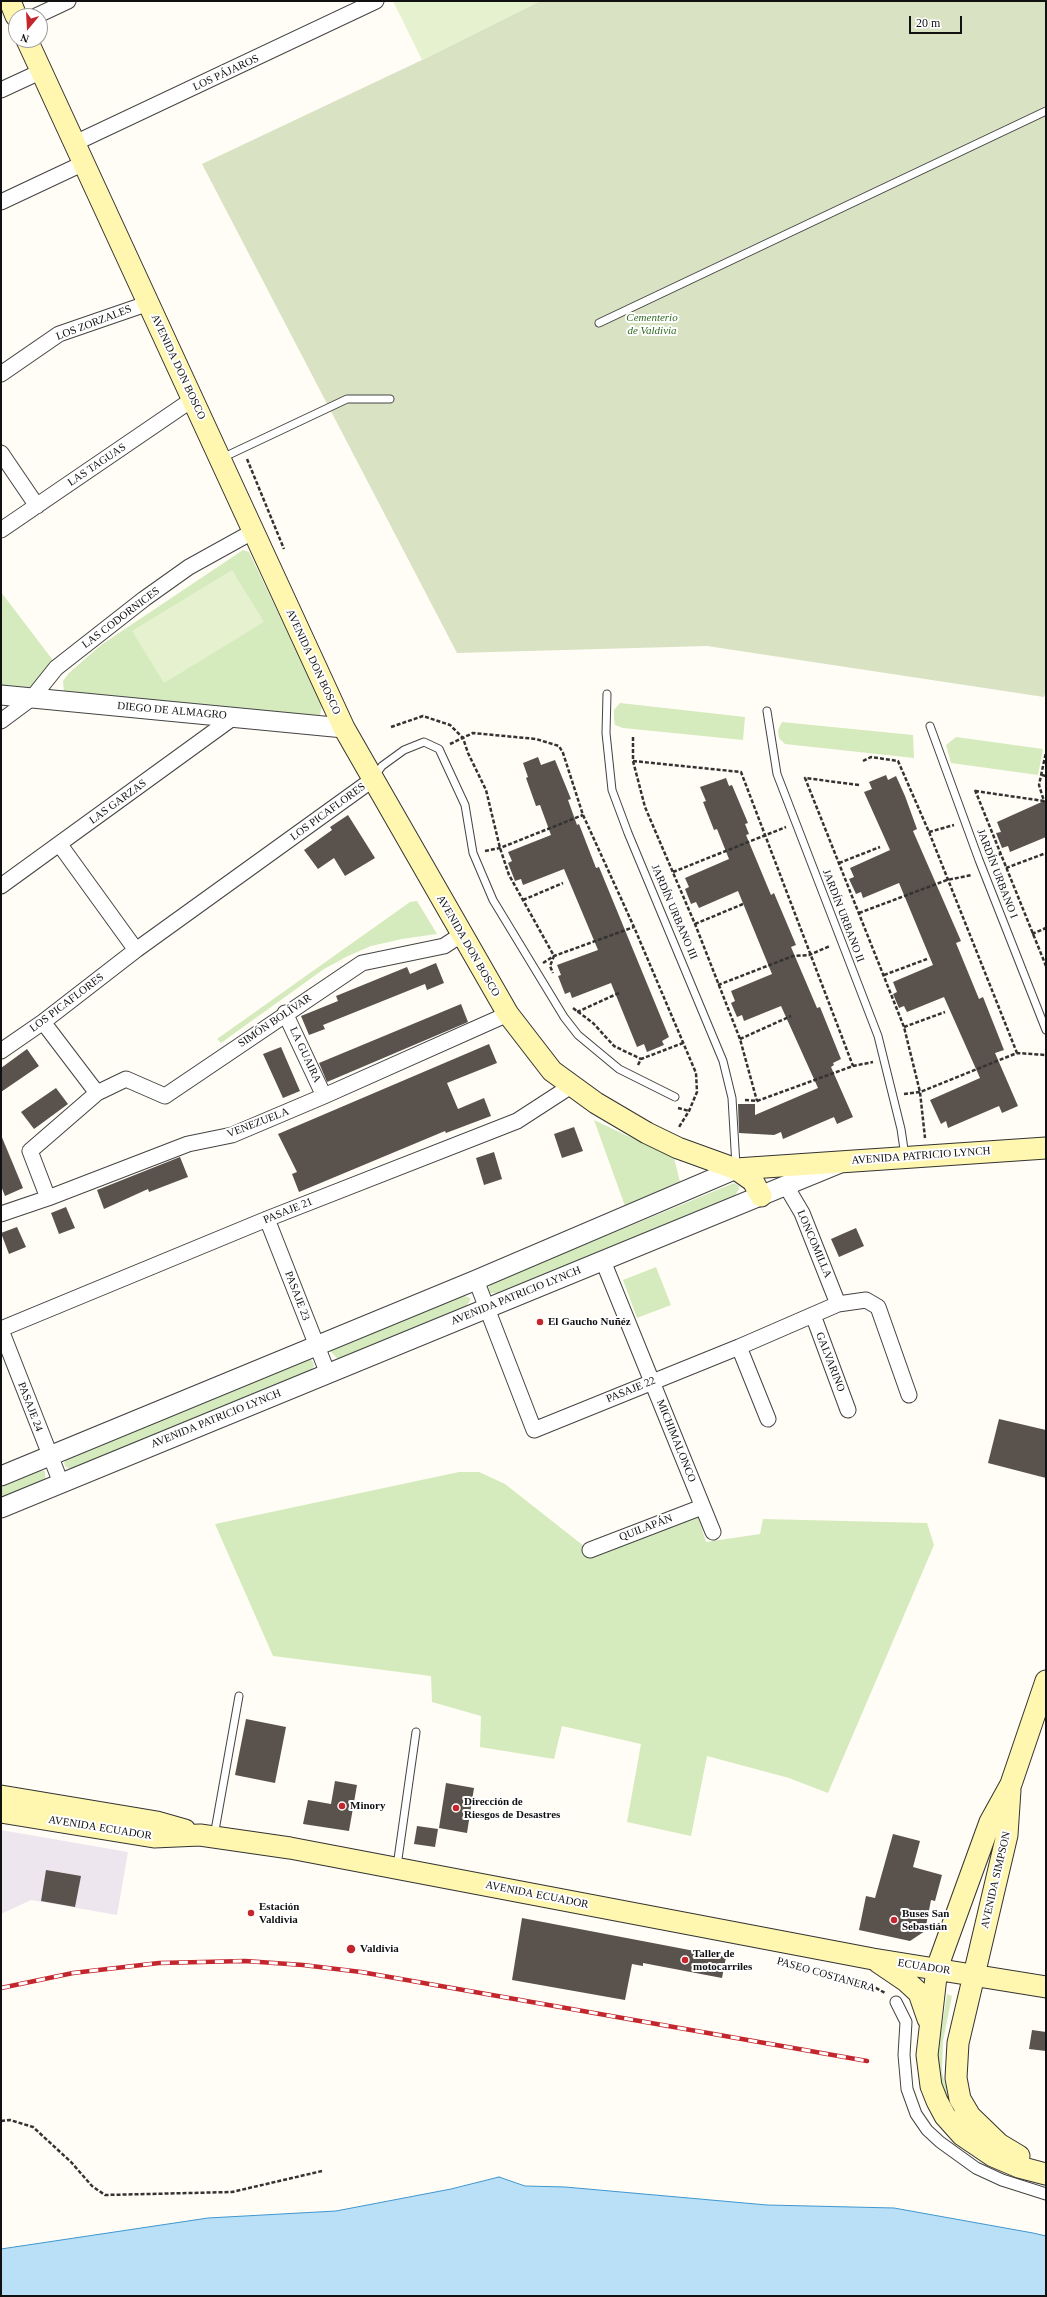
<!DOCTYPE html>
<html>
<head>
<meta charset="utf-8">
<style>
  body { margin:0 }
  #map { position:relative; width:1047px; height:2297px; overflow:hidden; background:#fffdf5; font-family:Georgia,serif }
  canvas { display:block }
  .frame { position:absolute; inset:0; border:2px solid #111; pointer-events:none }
  .north { position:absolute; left:8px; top:8px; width:40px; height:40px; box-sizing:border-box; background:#fff; border:1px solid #a0a0a0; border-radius:50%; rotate:198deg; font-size:11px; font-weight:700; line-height:16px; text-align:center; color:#111 }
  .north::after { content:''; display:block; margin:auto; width:14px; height:18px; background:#c4262e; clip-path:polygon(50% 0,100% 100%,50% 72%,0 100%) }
  .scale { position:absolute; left:909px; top:16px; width:53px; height:18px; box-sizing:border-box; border:2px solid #111; border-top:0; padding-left:5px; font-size:12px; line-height:14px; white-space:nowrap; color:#111; -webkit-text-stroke:3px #fff; paint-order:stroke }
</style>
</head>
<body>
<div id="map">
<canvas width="1047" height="2297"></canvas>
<div class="frame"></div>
<div class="north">N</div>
<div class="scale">20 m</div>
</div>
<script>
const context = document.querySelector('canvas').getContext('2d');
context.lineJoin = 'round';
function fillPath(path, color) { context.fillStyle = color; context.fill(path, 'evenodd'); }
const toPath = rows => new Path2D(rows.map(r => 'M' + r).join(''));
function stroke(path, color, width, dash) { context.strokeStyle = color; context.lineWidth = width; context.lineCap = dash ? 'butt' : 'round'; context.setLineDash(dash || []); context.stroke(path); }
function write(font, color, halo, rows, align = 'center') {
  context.font = font + ' Georgia,serif'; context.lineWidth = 4; context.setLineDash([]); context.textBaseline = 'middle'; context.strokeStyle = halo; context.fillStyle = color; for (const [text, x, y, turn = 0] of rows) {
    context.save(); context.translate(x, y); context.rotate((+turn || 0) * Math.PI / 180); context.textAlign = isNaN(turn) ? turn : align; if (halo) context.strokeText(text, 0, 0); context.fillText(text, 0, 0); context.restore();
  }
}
const industrial = toPath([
  [1,1830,128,1852,117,1915,31,1900,1,1914]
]);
const green = toPath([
  [243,550,249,552,322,705,320,715,311,716,64,692,63,681,69,673,101,645],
  [1,592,55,663,27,692,1,689],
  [620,703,745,717,743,740,623,728,615,725,614,720,614,710],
  [782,722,913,735,914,758,785,744,779,738,778,730],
  [956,737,1043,749,1038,775,951,763,946,745],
  [417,901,437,934,402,939,371,946,348,956,324,969,221,1043,217,1039,410,902],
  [594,1120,674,1158,681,1186,625,1206],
  [734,1183,739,1186,739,1189,734,1197,497,1293,490,1293,488,1288,492,1283,497,1281],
  [656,1267,671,1305,637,1318,623,1280],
  [462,1295,470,1298,470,1301,466,1306,345,1356,338,1359,331,1352,334,1348],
  [309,1358,313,1362,314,1366,311,1370,71,1469,66,1467,64,1463,67,1458],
  [39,1470,45,1471,45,1479,1,1498,1,1486],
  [459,1472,479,1472,505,1484,594,1554,698,1516,706,1542,760,1534,763,1519,927,1523,934,1545,828,1793,789,1778,707,1756,691,1836,627,1822,641,1744,562,1726,554,1759,480,1747,481,1716,432,1702,431,1676,273,1656,215,1524],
  [947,1994,952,1996,943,2041,942,2072,950,2104,964,2130,942,2094,937,2057]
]);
const cemetery = toPath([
  [540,1,1046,1,1046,691,1044,697,707,646,457,653,202,164,422,60]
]);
const pitch = toPath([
  [393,1,540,1,422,60],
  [232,570,264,622,164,683,132,631]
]);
const water = toPath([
  [499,2177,525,2186,565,2187,767,2205,894,2208,1033,2233,1046,2236,1046,2296,1,2296,1,2249,208,2218,336,2211,451,2189,499,2177]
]);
const building = toPath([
  [538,757,541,765,555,760,571,799,568,800,577,825,579,824,596,868,599,867,669,1037,662,1041,664,1045,647,1052,644,1044,637,1047,611,983,572,998,570,992,565,994,558,976,561,975,557,965,598,950,564,869,523,885,521,879,515,881,508,863,512,861,508,852,551,835,540,805,536,806,526,778,528,777,523,763],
  [886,775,888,780,896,776,905,796,917,829,913,831,961,941,956,943,979,999,983,997,1004,1050,995,1053,1018,1106,1002,1113,999,1106,948,1128,946,1121,941,1124,930,1100,980,1078,944,997,907,1012,904,1006,899,1008,893,994,897,992,893,982,933,965,899,883,863,898,861,892,856,894,849,879,854,877,850,868,890,850,864,792,872,789,869,782],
  [726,778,729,786,732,785,748,823,745,824,749,834,746,835,771,895,774,893,796,945,791,947,817,1008,820,1007,841,1059,833,1063,834,1065,831,1067,853,1117,837,1124,834,1117,783,1139,781,1132,774,1135,739,1133,738,1104,755,1104,755,1115,818,1088,781,1006,744,1021,742,1015,737,1017,731,1003,735,1001,731,991,772,974,738,891,699,908,696,902,691,904,685,889,689,887,685,878,729,859,717,829,714,830,703,802,706,801,700,787],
  [1046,800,1046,837,1010,852,1008,846,1002,848,996,833,1001,832,997,822],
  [348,815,375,858,345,876,334,858,318,869,304,850,332,830,330,827],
  [436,963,444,983,427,990,425,984,323,1025,325,1029,309,1035,301,1016,338,1001,336,996,407,967,410,974],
  [461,1004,468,1022,327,1082,319,1063],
  [489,1044,497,1063,447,1083,458,1109,484,1098,491,1116,446,1133,445,1131,299,1192,292,1174,297,1172,278,1134],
  [281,1047,300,1091,283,1098,263,1054],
  [27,1049,39,1066,1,1092,1,1068],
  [56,1088,68,1104,34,1129,21,1112],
  [574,1127,583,1151,562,1158,554,1134],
  [1,1135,23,1188,5,1196,1,1186],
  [494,1152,502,1179,484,1185,476,1158],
  [180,1157,188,1177,149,1192,148,1189,104,1209,97,1190],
  [66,1207,75,1228,59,1234,51,1213],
  [17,1227,26,1247,9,1254,1,1233],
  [856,1228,864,1246,839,1257,831,1239],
  [999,1419,1046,1430,1046,1478,988,1463],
  [246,1719,286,1727,275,1783,235,1775],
  [335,1781,357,1785,349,1831,303,1824,308,1800,331,1804],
  [446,1783,474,1788,467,1833,439,1828],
  [417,1826,438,1829,435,1847,414,1844],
  [893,1834,920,1841,913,1867,942,1875,935,1901,931,1900,925,1931,910,1941,859,1930,866,1896,875,1898],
  [46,1870,81,1876,75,1907,41,1901],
  [522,1918,726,1957,722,1978,643,1963,643,1966,632,1964,625,2000,512,1980],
  [1032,2030,1046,2032,1046,2051,1029,2049]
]);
const path = toPath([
  [247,459,284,549],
  [391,727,423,716,450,725,463,738,468,753,486,790,500,848,509,875,554,956,550,966,553,973],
  [633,737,633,761,645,807,695,924,740,1039,757,1101],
  [450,744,473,733,536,739,559,746,563,753,583,815,634,927,696,1073,697,1092,689,1111,679,1127],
  [633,761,741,772,853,1066],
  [863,761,871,757,898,761,929,832,1017,1053],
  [1042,775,1046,776],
  [859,785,805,778,904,1027,920,1092,925,1138],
  [975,790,1046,966],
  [975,791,1044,801,1039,785,1046,752],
  [929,832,954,825],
  [485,851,500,848,583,815],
  [990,857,1001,854],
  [839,863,880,847],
  [1006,868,1046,853],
  [673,872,786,827],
  [523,900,563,883],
  [859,913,947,880,972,875],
  [695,924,743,904],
  [1032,934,1046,928],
  [543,963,554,956,634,927],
  [884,975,927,959],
  [718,985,793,956,809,955,830,946],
  [573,1008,593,1023,614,1046,641,1059],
  [577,1012,619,993],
  [904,1027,945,1012],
  [740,1039,791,1016],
  [638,1065,641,1059,683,1043],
  [904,1094,920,1092,1017,1053,1046,1055],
  [745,1100,757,1101,853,1066,873,1062],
  [678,1108,689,1111],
  [783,1963,876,1988,885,1993],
  [1,2121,10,2120,33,2127,71,2162,92,2186,105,2195,232,2192,322,2171]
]);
const service = toPath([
  [599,323,1046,111],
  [222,458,347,399,390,399],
  [607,694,606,733,612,790,628,833,723,1061,732,1098,736,1166],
  [767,711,777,774,878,1036,901,1129,905,1156],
  [930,726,979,860,1046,1030],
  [374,777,382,766,404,750,424,742,439,749,465,805,473,853,493,900,564,1017,578,1035,619,1069,675,1097],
  [214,1836,239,1696],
  [397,1866,416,1732]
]);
const pedestrian = toPath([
  [896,2002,906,2022,904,2055,907,2089,916,2114,927,2130,940,2142,976,2168,1002,2180,1046,2194]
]);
const minor = toPath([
  [36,16,68,1],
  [1,90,42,71],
  [75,143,376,1],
  [1,202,84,163],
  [1,374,59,334,149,303],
  [1,453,37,506],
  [1,530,193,399],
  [1,721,32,698,56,668,144,599,189,567,254,531],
  [60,845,136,950],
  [1,886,234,717],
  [285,1013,324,1096],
  [43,1022,97,1093],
  [1,1051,43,1022,136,950,372,780],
  [786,1186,802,1213,838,1304],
  [48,1198,30,1151,97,1093,126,1079,165,1096,362,963,444,946,461,935],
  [1,1214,48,1198,188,1144,232,1135,324,1096,508,1014],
  [267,1219,328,1374],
  [603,1261,713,1532],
  [476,1280,534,1430,739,1347,838,1304,866,1300,878,1307,909,1395],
  [813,1315,848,1410],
  [1,1329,267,1219,517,1121,571,1086],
  [1,1330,61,1483],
  [739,1347,768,1419],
  [590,1550,702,1507]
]);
const tertiary = toPath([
  [1,695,344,728],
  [1,1476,476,1280,736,1169],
  [1,1508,838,1164]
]);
const secondary = toPath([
  [10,1,16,16],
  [27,40,344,728,508,1014,552,1071,596,1103,647,1133,678,1148,736,1169,753,1181,761,1196],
  [736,1169,1046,1148],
  [1046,1681,1011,1784,990,1822,937,1968,927,2055,931,2086,937,2101,945,2116,962,2135,993,2156,1019,2167,1046,2174],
  [1010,1790,1007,1835,958,2043,956,2078,960,2099,970,2116,999,2144,1019,2156],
  [1,1796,157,1822,185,1830],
  [1,1812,154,1837,200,1835,290,1848,873,1959,1046,1987],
  [878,1962,906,1981,919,1993,928,2019]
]);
const rail = toPath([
  [1,1988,73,1973,159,1963,245,1961,303,1965,361,1972,867,2061]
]);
const markers = [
  [540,1322,4,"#c4262e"],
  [342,1806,4,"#c4262e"],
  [456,1808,4,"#c4262e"],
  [251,1913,4,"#c4262e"],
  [894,1920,4,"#c4262e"],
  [351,1949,5,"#c4262e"],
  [685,1960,4,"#c4262e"]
];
const streetNames = [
  ["LOS PÁJAROS",226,73,-25],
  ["LOS ZORZALES",94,323,-21],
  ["AVENIDA DON BOSCO",178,367,65],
  ["LAS TAGUAS",97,465,-34],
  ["LAS CODORNICES",121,618,-37],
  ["AVENIDA DON BOSCO",313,662,65],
  ["DIEGO DE ALMAGRO",172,711,5],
  ["LAS GARZAS",118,802,-36],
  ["LOS PICAFLORES",328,812,-36],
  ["JARDÍN URBANO I",997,874,69],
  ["JARDÍN URBANO III",674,912,67],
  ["JARDÍN URBANO II",843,916,69],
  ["AVENIDA DON BOSCO",468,946,60],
  ["LOS PICAFLORES",67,1003,-37],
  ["SIMÓN BOLÍVAR",275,1021,-34],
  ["LA GUAIRA",305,1055,65],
  ["VENEZUELA",258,1123,-21],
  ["AVENIDA PATRICIO LYNCH",921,1156,-4],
  ["PASAJE 21",288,1211,-22],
  ["LONCOMILLA",814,1244,67],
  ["PASAJE 23",297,1296,69],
  ["AVENIDA PATRICIO LYNCH",516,1296,-22],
  ["GALVARINO",830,1362,69],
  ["PASAJE 22",631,1390,-22],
  ["PASAJE 24",30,1407,69],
  ["AVENIDA PATRICIO LYNCH",216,1419,-22],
  ["MICHIMALONCO",676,1441,68],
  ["QUILAPÁN",646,1528,-21],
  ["AVENIDA ECUADOR",100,1828,9],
  ["AVENIDA SIMPSON",996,1880,-77],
  ["AVENIDA ECUADOR",537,1895,11],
  ["ECUADOR",924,1967,9],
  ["PASEO COSTANERA",826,1975,16]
];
const parkNames = [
  ["Cementerio",652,318],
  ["de Valdivia",652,331]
];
const poiNames = [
  ["El Gaucho Nuñéz",548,1322],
  ["Dirección de",464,1802],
  ["Riesgos de Desastres",464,1815],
  ["Minory",350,1806],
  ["Estación",259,1907],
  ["Valdivia",259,1920],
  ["Buses San",902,1914],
  ["Sebastián",902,1927],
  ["Valdivia",360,1949],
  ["Taller de",693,1954],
  ["motocarriles",693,1967]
];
fillPath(industrial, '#eee6ef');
fillPath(green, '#d5ebbd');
fillPath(cemetery, '#d9e3c4');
fillPath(pitch, '#e6f2cf');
fillPath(water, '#b9e0f7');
stroke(water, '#3f96cf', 1);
fillPath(building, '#5a524d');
stroke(service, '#444', 9);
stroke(pedestrian, '#444', 13);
stroke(minor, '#444', 17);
stroke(tertiary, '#444', 21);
stroke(secondary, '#333', 23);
stroke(path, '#333', 2.5, [4, 2]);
stroke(service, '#fff', 7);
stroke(pedestrian, '#fff', 11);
stroke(minor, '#fff', 15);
stroke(tertiary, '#fff', 19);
stroke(secondary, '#fff6b0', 21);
stroke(rail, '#c4262e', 4.5);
stroke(rail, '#fff', 3, [9]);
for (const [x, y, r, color] of markers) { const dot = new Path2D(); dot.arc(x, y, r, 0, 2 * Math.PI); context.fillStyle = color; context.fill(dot); stroke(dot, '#fff', 1.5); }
write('11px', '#111', '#fff', streetNames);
write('italic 11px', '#2f6b1f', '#fff', parkNames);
write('bold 11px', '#111', '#fff', poiNames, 'left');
</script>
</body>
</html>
